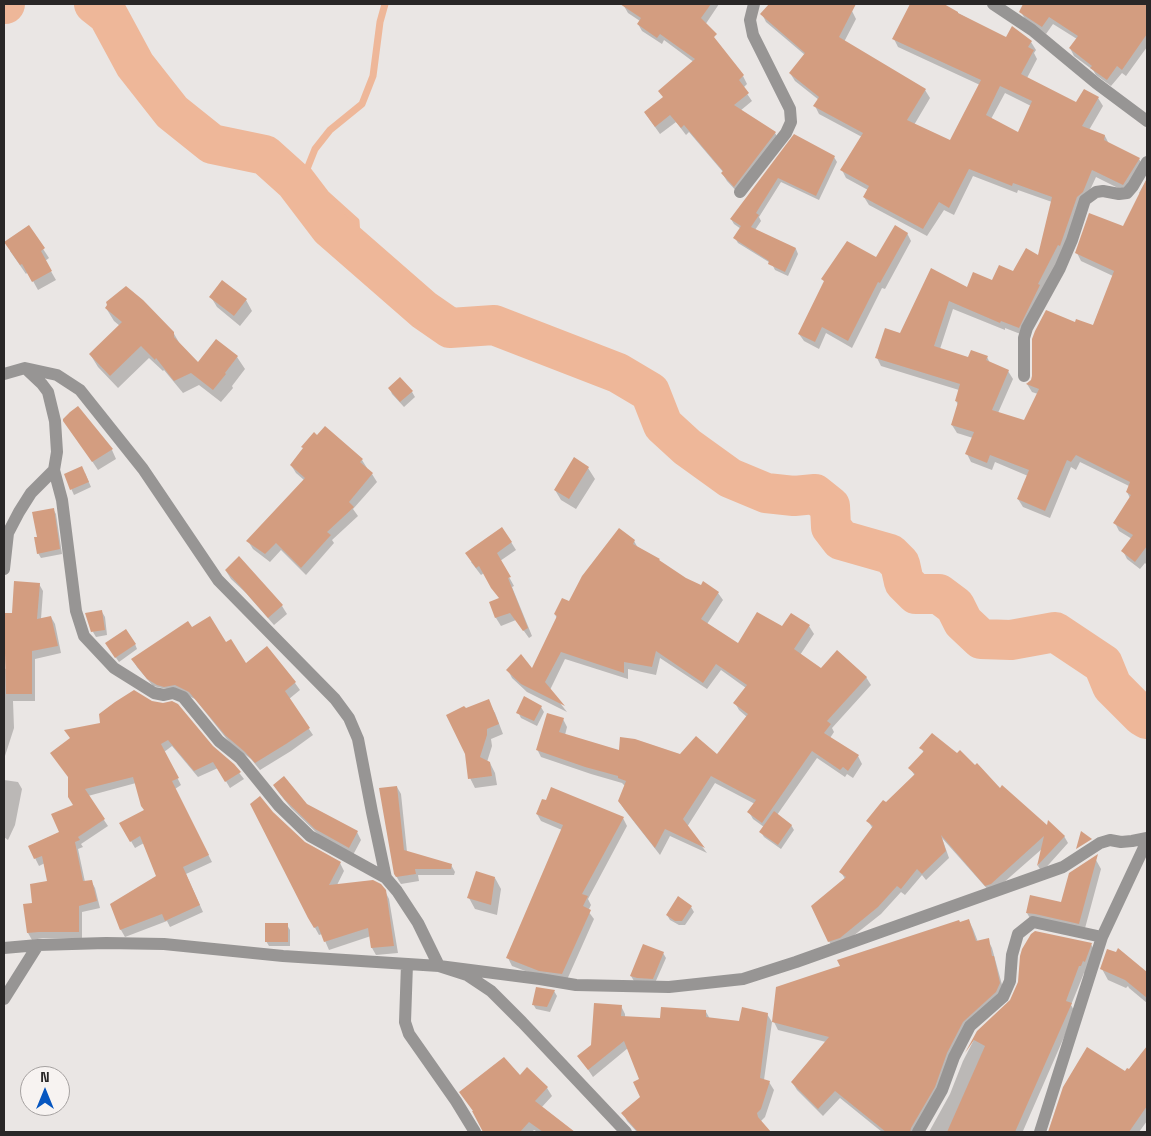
<!DOCTYPE html>
<html>
<head>
<meta charset="utf-8">
<style>
  body { margin:0 }
  #map { position:relative; width:1151px; height:1136px; overflow:hidden; background:#eae6e4; font-family:"Space Grotesk",sans-serif }
  canvas { display:block }
  .frame { position:absolute; inset:0; border:5px solid #292727; pointer-events:none }
  .north { position:absolute; left:20px; top:1066px; width:50px; height:50px; box-sizing:border-box; background:#f7f3f1; border:1px solid #a5a1a0; border-radius:50%; rotate:0deg; font-size:14px; font-weight:700; line-height:20px; text-align:center; color:#292727 }
  .north::after { content:''; display:block; margin:auto; width:18px; height:22px; background:#0656c0; clip-path:polygon(50% 0,100% 100%,50% 72%,0 100%) }
</style>
</head>
<body>
<div id="map">
<canvas width="1151" height="1136"></canvas>
<div class="frame"></div>
<div class="north">N</div>
</div>
<script>
const context = document.querySelector('canvas').getContext('2d');
context.lineJoin = 'round';
function fillPath(path, color) { context.fillStyle = color; context.fill(path, 'evenodd'); }
const toPath = rows => new Path2D(rows.map(r => 'M' + r).join(''));
function stroke(path, color, width, dash) { context.strokeStyle = color; context.lineWidth = width; context.lineCap = dash ? 'butt' : 'round'; context.setLineDash(dash || []); context.stroke(path); }
const shadow = toPath([
  [625,4,719,4,705,25,695,63,664,40,662,44,642,31,638,24,640,21,628,13,624,6],
  [771,4,839,4,852,11,856,19,844,42,925,90,930,98,914,125,950,141,980,85,898,47,894,39,912,4,929,4,934,6,935,4,941,4,1006,39,1031,42,1036,50,1034,53,1037,59,1027,78,1076,104,1098,98,1103,106,1089,130,1105,136,1109,144,1139,159,1144,167,1128,193,1096,177,1023,335,1005,328,1005,330,953,309,940,349,969,358,987,357,990,363,1008,371,1013,379,998,413,1025,422,1038,394,1032,392,1027,384,1032,381,1076,324,1093,326,1113,276,1081,261,1077,253,1124,227,1140,194,1139,193,1147,179,1147,565,1145,563,1140,569,1127,559,1123,551,1132,539,1119,531,1115,523,1130,498,1127,492,1129,486,1080,462,1076,470,1071,467,1050,518,1023,507,1018,499,1028,476,995,462,992,470,971,462,967,454,973,438,957,433,952,425,958,405,956,401,959,390,881,366,877,358,901,335,931,270,968,288,993,281,1014,273,1039,257,1052,202,1018,190,1017,193,973,176,954,215,944,210,927,236,869,205,864,197,868,190,846,178,842,170,862,137,819,114,815,106,819,100,795,81,790,73,805,55,766,22,762,14],
  [1005,93,1031,106,1019,134,991,119],
  [1025,4,1147,4,1147,47,1126,76,1122,73,1111,86,1096,75,1093,70,1074,56,1070,48,1077,39,1053,24,1046,34,1025,19,1021,12],
  [743,76,747,84,743,88,752,101,740,111,775,133,780,141,739,194,727,181,722,173,723,172,689,132,686,135,676,122,660,134,645,113],
  [795,136,834,157,837,162,819,200,781,182,759,217,761,221,755,230,796,249,798,254,788,276,775,270,772,264,738,243,735,238,741,229,734,224,731,219],
  [28,226,49,258,45,261,56,280,38,290,28,272,26,274,10,251],
  [907,233,911,241,885,289,882,288,852,348,826,333,819,349,804,341,799,334,825,283,823,279,876,259],
  [211,297,246,300,252,311,240,326,217,307],
  [106,308,173,332,181,346,199,364,237,357,245,369,232,386,233,388,221,402,199,385,183,393,164,370,163,371,149,358,118,388,98,367,90,354,120,326,114,321],
  [390,389,412,392,415,397,404,407,392,394],
  [78,408,112,450,116,459,98,470,70,428],
  [574,459,588,468,595,479,576,509,561,500,555,490],
  [362,460,367,468,366,468,372,474,377,482,353,509,358,516,332,540,334,543,306,575,281,550,270,562,253,549,248,541,304,480,296,473,291,465],
  [85,473,91,487,74,495,65,475],
  [53,509,56,514,62,554,41,558,38,553,38,538],
  [619,529,634,541,638,548,659,560,661,563,685,579,718,593,723,600,707,624,738,645,782,628,791,615,809,626,814,634,800,655,821,670,866,677,871,685,832,728,834,732,830,738,858,756,862,764,853,778,847,774,845,777,817,758,777,815,791,825,794,830,781,849,764,837,761,832,764,827,753,819,749,812,755,804,715,783,687,827,707,853,670,836,660,855,624,809,619,801,625,786,622,783,591,774,541,757,537,749,563,719,567,727,565,735,620,751,680,755,717,756,747,717,739,710,735,703,746,688,721,670,707,689,660,658,656,675,628,669,628,679,565,659,550,690,567,712,527,692,512,678,508,670,532,670,557,619,555,614,570,603],
  [511,542,516,550,500,561,514,586,512,587,532,636,529,638,516,620,501,626,496,618,490,602,503,602,484,573,481,575,471,562],
  [226,571,282,606,287,614,274,625,246,593,231,579],
  [39,584,43,591,41,619,51,617,55,624,61,653,35,659,35,701,13,701,14,728,4,759,4,668,6,669,5,638,4,638,4,614,13,614],
  [102,612,105,617,107,635,96,637,93,632],
  [191,629,226,644,246,664,267,648,295,683,300,690,289,699,313,735,291,751,260,770,251,759,230,743,195,699,180,692,153,686,137,667,133,660],
  [135,644,137,649,119,662,109,648],
  [489,703,495,713,503,734,491,739,492,746,487,762,490,763,495,773,497,785,475,788,470,778,465,710],
  [541,707,544,712,537,726,521,718,518,712],
  [102,724,212,747,233,765,244,779,230,788,218,768,198,777,172,746,164,752,181,785,175,789,212,862,186,874,203,912,170,927,167,921,125,937,121,930,111,905,158,876,144,843,135,848,121,824,145,810,136,783,88,796,108,826,81,844,83,847,78,849,85,882,91,881,95,888,100,908,82,912,82,938,43,938,32,940,28,933,34,904,49,883,45,863,39,866,29,846,60,832,75,806],
  [921,748,1000,789,1047,828,1064,836,1068,843,1042,872,1038,866,1043,848,994,891,990,892,942,838,949,858,926,880,922,875,905,895,901,892,881,914,843,944,833,948,829,941,845,879,841,872,873,829,868,821,915,776,910,768,924,753],
  [4,780,18,782,22,789,15,825,8,840,4,837],
  [274,786,306,805,357,832,361,840,353,855,321,837,291,808,279,793],
  [397,787,401,794,407,852,451,865,455,872,454,875,418,875,419,881,401,884,399,881,395,874],
  [272,813,304,843,340,863,344,871,337,885,385,891,389,899,398,953,376,955,372,948,371,936,329,950,322,934,319,935,309,917],
  [537,814,623,818,627,826,588,899,591,905,588,911,594,919,566,982,544,978,512,966,508,958,562,830,541,821],
  [1096,860,1101,869,1084,932,1032,922,1027,913,1062,904],
  [495,878,501,889,497,915,475,909,469,898],
  [691,907,694,912,685,925,679,925,670,920,667,915],
  [969,921,973,929,978,942,988,940,992,948,1004,992,967,1030,917,1132,882,1132,840,1098,823,1116,797,1090,792,1082,826,1042,778,1030,774,1022,834,969],
  [287,925,290,930,290,946,269,946,266,941],
  [1091,944,1095,952,1086,974,1084,973,1071,1005,1075,1012,1023,1131,1025,1132,929,1132,950,1094,963,1061,978,1032],
  [663,953,666,958,655,983,634,981,631,976],
  [1135,964,1147,974,1147,1003,1129,988,1128,986,1126,988,1108,980,1102,969],
  [554,991,557,996,550,1012,536,1009,533,1004],
  [621,1006,625,1014,625,1017,661,1019,706,1012,710,1019,740,1023,767,1014,772,1022,764,1080,769,1082,774,1090,765,1117,761,1121,767,1132,637,1132,627,1121,623,1113,642,1097,641,1080,628,1048,593,1077,579,1056,593,1046],
  [1146,1050,1147,1051,1147,1121,1139,1132,1050,1132,1064,1088,1130,1071],
  [520,1077,547,1088,552,1096,541,1108,573,1132,538,1132,534,1130,532,1132,485,1132,474,1112]
]);
const stream = toPath([
  [358,253,356,221,326,194,307,169,315,149,330,130,362,104,373,76,380,22,385,4]
]);
const river = toPath([
  [4,4,5,4],
  [94,4,108,15,135,65,172,112,212,144,265,155,295,182,330,228,424,310,450,328,494,325,618,373,650,392,663,425,687,447,730,478,766,493,794,496,815,494,830,506,831,527,841,540,890,554,900,564,904,582,916,594,939,594,955,606,963,622,981,639,1011,640,1055,632,1103,664,1112,686,1142,716,1147,719]
]);
const building = toPath([
  [620,4,711,4,701,18,717,34,714,37,744,75,739,80,749,93,734,105,776,132,734,187,721,173,723,171,684,125,681,128,670,115,655,127,644,112,663,97,658,91,695,59,660,34,657,38,637,24,641,18],
  [769,4,856,4,839,37,926,89,907,120,950,140,981,80,892,39,910,4,944,4,958,12,958,13,1006,37,1012,26,1032,41,1028,47,1034,50,1021,74,1076,102,1084,89,1099,97,1082,126,1105,135,1104,140,1140,158,1123,185,1092,170,1083,192,1077,197,1060,246,1058,245,1038,284,1040,285,1019,328,1001,321,1000,323,949,301,934,346,968,357,971,350,988,356,986,360,1009,370,992,410,1024,420,1039,389,1026,384,1031,380,1032,376,1032,339,1035,331,1046,310,1075,322,1076,319,1093,325,1114,271,1075,253,1089,213,1123,226,1147,178,1147,546,1135,562,1121,551,1133,535,1113,523,1131,495,1126,492,1130,482,1076,455,1071,462,1067,460,1045,511,1017,499,1029,470,990,455,987,463,965,454,974,432,951,425,958,402,955,401,960,384,875,358,885,328,900,333,931,268,967,287,973,272,992,280,999,265,1013,271,1026,248,1038,255,1052,197,1013,183,1012,186,969,169,949,208,939,202,923,229,863,197,869,186,840,170,863,133,813,106,819,97,789,73,805,53,760,14],
  [1000,86,1032,101,1018,132,986,115],
  [1023,4,1147,4,1147,34,1122,70,1117,66,1107,80,1090,68,1092,66,1069,48,1078,36,1049,17,1042,27,1019,12],
  [794,134,835,156,816,196,778,178,756,213,759,215,751,227,796,248,785,272,768,264,769,261,733,238,741,226,730,219],
  [29,225,45,248,41,251,52,271,32,282,22,264,20,265,4,242],
  [895,225,908,233,880,283,878,282,848,341,822,327,815,342,798,334,824,281,821,279,847,241,876,257],
  [222,280,247,299,234,316,209,297],
  [126,286,143,300,174,332,174,337,198,362,216,339,238,356,225,373,226,374,213,390,191,373,174,381,156,358,155,360,141,346,110,376,89,354,122,322,105,308,107,305,106,302],
  [400,377,413,391,400,402,388,388],
  [78,406,113,449,92,462,63,421,63,419,70,412],
  [325,426,363,459,360,462,373,473,349,502,354,507,327,532,331,535,301,568,276,543,265,554,246,541,305,478,290,465,303,448,301,447,314,432,317,435],
  [574,457,589,467,569,499,554,490],
  [82,466,89,482,70,490,64,474],
  [54,508,60,549,37,554,34,537,37,537,32,512],
  [502,527,512,542,497,553,511,577,508,578,528,628,523,631,510,613,495,618,489,602,499,598,491,588,479,566,476,568,465,553],
  [619,528,635,540,633,544,660,559,659,560,686,578,701,585,703,581,719,592,701,619,738,643,757,612,782,626,791,613,810,625,794,649,821,668,837,650,867,677,827,721,831,724,824,733,859,755,848,771,843,767,840,770,812,751,762,823,747,812,756,800,711,776,683,819,705,848,665,829,655,848,618,801,626,781,618,778,618,776,585,767,536,750,547,713,564,718,559,732,619,750,620,737,635,739,680,754,696,736,717,754,748,714,733,703,747,685,716,664,703,683,656,651,652,667,624,662,624,673,561,652,545,682,565,706,521,684,506,670,521,654,532,668,557,616,554,614,562,598,569,601,582,576],
  [239,556,283,605,268,618,239,585,225,570],
  [14,581,40,583,37,619,51,616,58,646,32,651,32,694,6,694,4,613,12,613],
  [102,610,105,630,91,632,85,613],
  [210,616,226,642,231,639,246,663,267,646,296,682,285,691,310,728,286,744,255,763,245,752,225,735,189,692,175,685,164,687,157,685,147,679,131,659,188,621,192,627],
  [126,629,136,644,115,658,105,643],
  [134,690,152,701,163,703,172,701,178,704,213,746,234,764,241,772,225,782,213,762,194,771,168,740,161,744,179,778,172,781,209,855,183,867,200,905,165,921,162,914,120,930,110,904,156,876,140,836,130,842,119,823,144,810,141,806,133,777,85,789,105,819,78,837,80,840,75,842,83,881,92,880,97,901,79,906,79,932,39,932,27,933,23,904,32,903,30,884,47,881,42,856,34,859,28,846,59,832,51,814,73,805,68,797,68,777,50,753,70,738,64,730,100,723,99,714,115,702],
  [524,696,542,706,534,721,516,713],
  [489,699,499,724,487,729,487,735,480,757,490,762,492,776,468,779,465,754,446,715,464,706,466,708],
  [932,733,957,753,960,750,975,765,977,763,1000,788,1002,785,1047,825,1048,820,1065,836,1037,866,1044,836,991,884,985,886,941,835,946,851,922,874,917,869,901,889,897,886,878,907,840,938,828,942,811,906,846,877,839,872,873,826,866,821,883,800,886,802,915,774,908,768,924,751,919,748],
  [284,776,307,804,358,831,349,848,315,829,285,800,273,785],
  [397,786,404,850,452,864,451,869,415,869,416,874,396,877,394,874,379,788],
  [551,787,624,817,582,894,588,896,583,906,591,910,562,974,539,971,506,958,563,825,536,814,542,799,546,800],
  [260,796,273,812,305,842,341,862,329,885,373,880,381,884,386,890,394,946,371,948,368,928,324,942,318,926,314,928,308,918,250,804],
  [774,811,792,825,778,845,759,832],
  [1081,831,1092,839,1076,849],
  [1098,854,1079,924,1035,914,1026,913,1030,895,1061,902,1069,873],
  [476,871,495,877,491,905,467,898],
  [678,896,692,906,682,921,675,921,666,915],
  [969,919,976,941,989,938,992,956,994,956,1000,983,996,992,963,1022,947,1053,935,1087,911,1128,910,1132,886,1132,835,1091,818,1109,791,1082,829,1037,772,1022,776,987,833,968,840,966,837,960,959,920,960,922],
  [265,923,288,923,288,942,265,942],
  [1035,931,1092,943,1085,962,1083,961,1081,966,1079,966,1066,1001,1072,1003,1015,1132,947,1132,985,1046,974,1040,965,1053,977,1031,1010,1000,1018,982,1020,956,1022,949,1031,934],
  [643,944,664,952,653,979,637,978,630,976],
  [1118,948,1147,972,1147,998,1125,980,1100,969,1107,949,1116,952],
  [536,987,555,990,547,1007,532,1005],
  [594,1003,622,1005,621,1016,660,1018,661,1007,706,1010,706,1017,739,1021,742,1007,768,1013,760,1078,770,1081,761,1109,757,1113,758,1117,771,1132,638,1132,621,1113,640,1097,633,1082,639,1079,624,1041,588,1070,577,1056,591,1045],
  [1147,1046,1147,1106,1129,1132,1048,1132,1063,1087,1087,1047,1125,1071,1127,1068,1129,1069],
  [504,1057,520,1075,527,1067,548,1087,535,1101,575,1132,543,1132,529,1122,520,1132,483,1132,472,1111,473,1111,459,1092]
]);
const street = toPath([
  [993,4,1032,30,1096,83,1147,121],
  [740,192,786,133,791,122,790,109,753,35,750,20,754,4],
  [4,374,25,368,57,375,80,390,143,469,218,580,335,699,349,718,358,739,372,812,386,878,397,891,418,923,439,966,540,979,576,985,669,987,743,979,796,962,1063,867,1100,843,1110,840,1121,842,1132,841,1147,838],
  [1024,376,1024,338,1027,328,1060,268,1072,240,1085,200,1096,192,1103,191,1119,194,1127,193,1133,186,1147,162],
  [54,470,62,500,76,611,84,636,114,668,154,693,164,695,173,693,183,697,219,741,240,758,279,806,310,836,386,878],
  [4,569,8,533,19,512,31,493,54,470,57,452,55,421,48,392,42,384,25,368],
  [4,948,38,945,106,943,164,944,283,956,439,966,467,975,491,991,522,1022,626,1132],
  [407,964,405,1022,409,1034,456,1101,475,1132],
  [4,999,38,945],
  [918,1132,942,1090,954,1057,970,1026,1003,997,1010,981,1012,955,1018,934,1033,922,1102,937],
  [1040,1132,1102,937,1147,841]
]);
fillPath(shadow, '#0003');
stroke(stream, '#eeb799', 7);
stroke(river, '#eeb799', 40);
fillPath(building, '#d39d80');
stroke(street, '#979594', 12);
</script>
</body>
</html>
